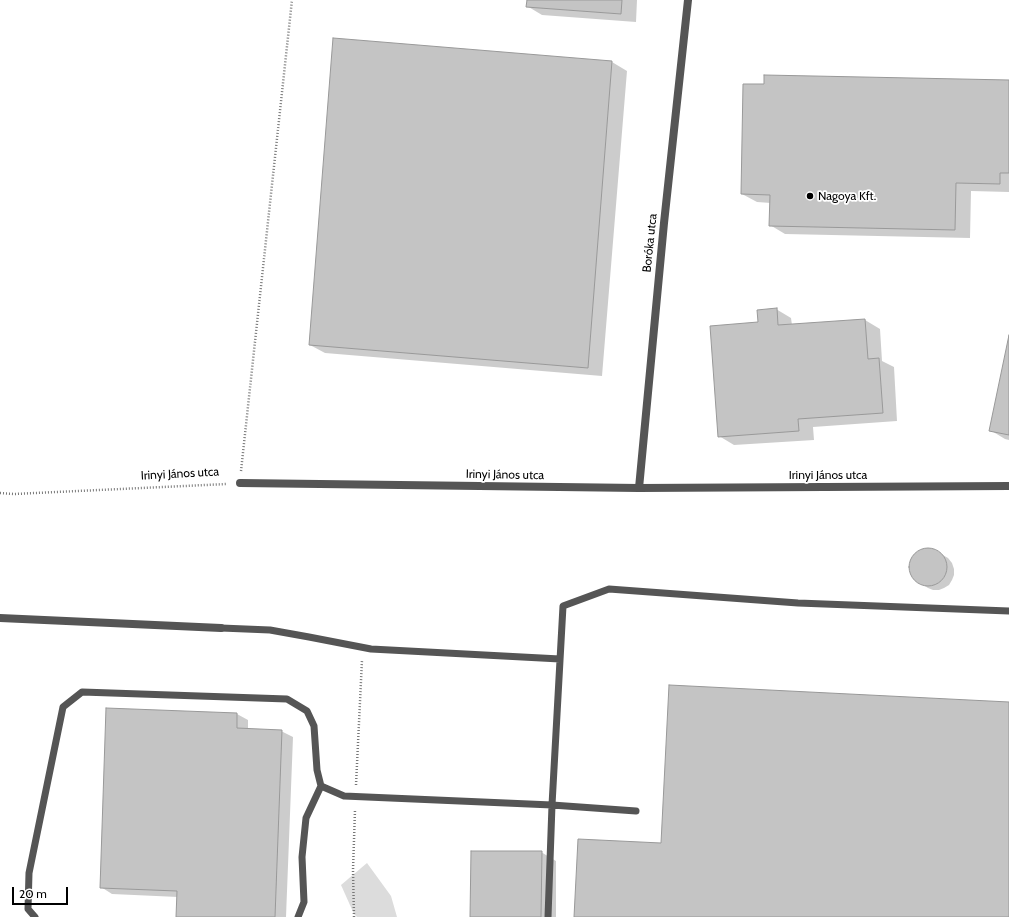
<!DOCTYPE html>
<html>
<head>
<meta charset="utf-8">
<style>
  body { margin:0 }
  #map { position:relative; width:1009px; height:917px; overflow:hidden; background:#fff; font-family:Cabin,sans-serif }
  canvas { display:block }
  .scale { position:absolute; left:12px; top:887px; width:56px; height:18px; box-sizing:border-box; border:2px solid #000; border-top:0; padding-left:5px; font-size:12px; line-height:14px; white-space:nowrap; color:#000; -webkit-text-stroke:3px #fff; paint-order:stroke }
</style>
</head>
<body>
<div id="map">
<canvas width="1009" height="917"></canvas>
<div class="scale">20 m</div>
</div>
<script>
const context = document.querySelector('canvas').getContext('2d');
context.lineJoin = 'round';
function fillPath(path, color) { context.fillStyle = color; context.fill(path, 'evenodd'); }
const toPath = rows => new Path2D(rows.map(r => 'M' + r).join(''));
function stroke(path, color, width, dash) { context.strokeStyle = color; context.lineWidth = width; context.lineCap = dash ? 'butt' : 'round'; context.setLineDash(dash || []); context.stroke(path); }
function write(font, color, halo, rows, align = 'center') {
  context.font = font + ' Cabin,sans-serif'; context.lineWidth = 3.5; context.setLineDash([]); context.textBaseline = 'middle'; context.strokeStyle = halo; context.fillStyle = color; for (const [text, x, y, turn = 0] of rows) {
    context.save(); context.translate(x, y); context.rotate((+turn || 0) * Math.PI / 180); context.textAlign = isNaN(turn) ? turn : align; if (halo) context.strokeText(text, 0, 0); context.fillText(text, 0, 0); context.restore();
  }
}
const green = toPath([
  [367,863,391,896,397,917,357,917,354,914,341,885]
]);
const shadow = toPath([
  [528,0,637,0,636,22,542,15,527,6],
  [612,62,627,71,602,376,325,353,310,345],
  [1009,81,1009,192,971,191,970,238,785,234,770,225,771,203,757,202,742,194],
  [776,309,791,318,792,325,865,320,880,329,882,361,894,367,897,421,813,427,814,440,734,445,719,436,759,323],
  [1009,340,1009,440,1005,439,990,430],
  [928,549,934,550,948,558,952,563,954,569,954,575,952,580,949,585,944,588,939,590,933,590,928,588,915,580,912,575,910,570,910,564,912,558,916,554,922,550],
  [107,709,237,714,248,720,248,729,281,731,293,737,286,917,177,917,178,897,112,894,101,887],
  [541,852,556,861,556,917,471,917]
]);
const building = toPath([
  [527,0,622,0,621,14,526,7,527,0],
  [333,38,612,61,588,368,309,345,333,38],
  [764,75,1009,80,1009,173,1000,173,1000,184,956,183,955,230,769,226,770,195,741,194,743,84,764,84,764,75],
  [777,308,778,325,865,319,868,359,879,358,883,413,798,419,799,431,718,437,710,326,758,322,757,310,777,308],
  [1009,335,1009,435,989,431,1009,335],
  '909 567a19 19 0 1 1 38 0a19 19 0 1 1-38 0Z',
  [669,685,1009,702,1009,917,574,917,578,839,661,843,669,685],
  [106,708,237,713,237,728,282,730,275,917,176,917,177,891,100,888,106,708],
  [471,851,542,851,541,917,470,917,471,851]
]);
const path = toPath([
  [241,471,292,0],
  [0,493,14,494,227,484],
  [356,785,362,660],
  [354,917,353,870,355,810]
]);
const service = toPath([
  [221,628,270,630,309,637,371,649,560,659],
  [321,786,344,796,552,805,636,811],
  [35,917,28,909,29,873,63,707,82,692,287,699,307,711,314,726,317,770,321,786,306,818,302,857,304,902,298,917],
  [548,917,552,805,563,606,609,589,798,603,1009,611]
]);
const minor = toPath([
  [240,483,639,488,1009,486],
  [639,488,664,223,688,0],
  [0,618,221,628]
]);
const markers = [
  [810,196,4,"#000"]
];
const poiNames = [
  ["Nagoya Kft.",818,196]
];
const streetNames = [
  ["Boróka utca",650,243,-84],
  ["Irinyi János utca",180,474,-3],
  ["Irinyi János utca",505,475,1],
  ["Irinyi János utca",828,475]
];
fillPath(green, '#dcdcdc');
fillPath(shadow, '#0003');
fillPath(building, '#c4c4c4');
stroke(building, '#999', 1);
stroke(path, '#777', 2.5, [1, 2]);
stroke(service, '#555', 7);
stroke(minor, '#555', 8);
for (const [x, y, r, color] of markers) { const dot = new Path2D(); dot.arc(x, y, r, 0, 2 * Math.PI); context.fillStyle = color; context.fill(dot); stroke(dot, '#fff', 1.5); }
write('12px', '#000', '#fff', poiNames, 'left');
write('12px', '#000', '#fff', streetNames);
</script>
</body>
</html>
